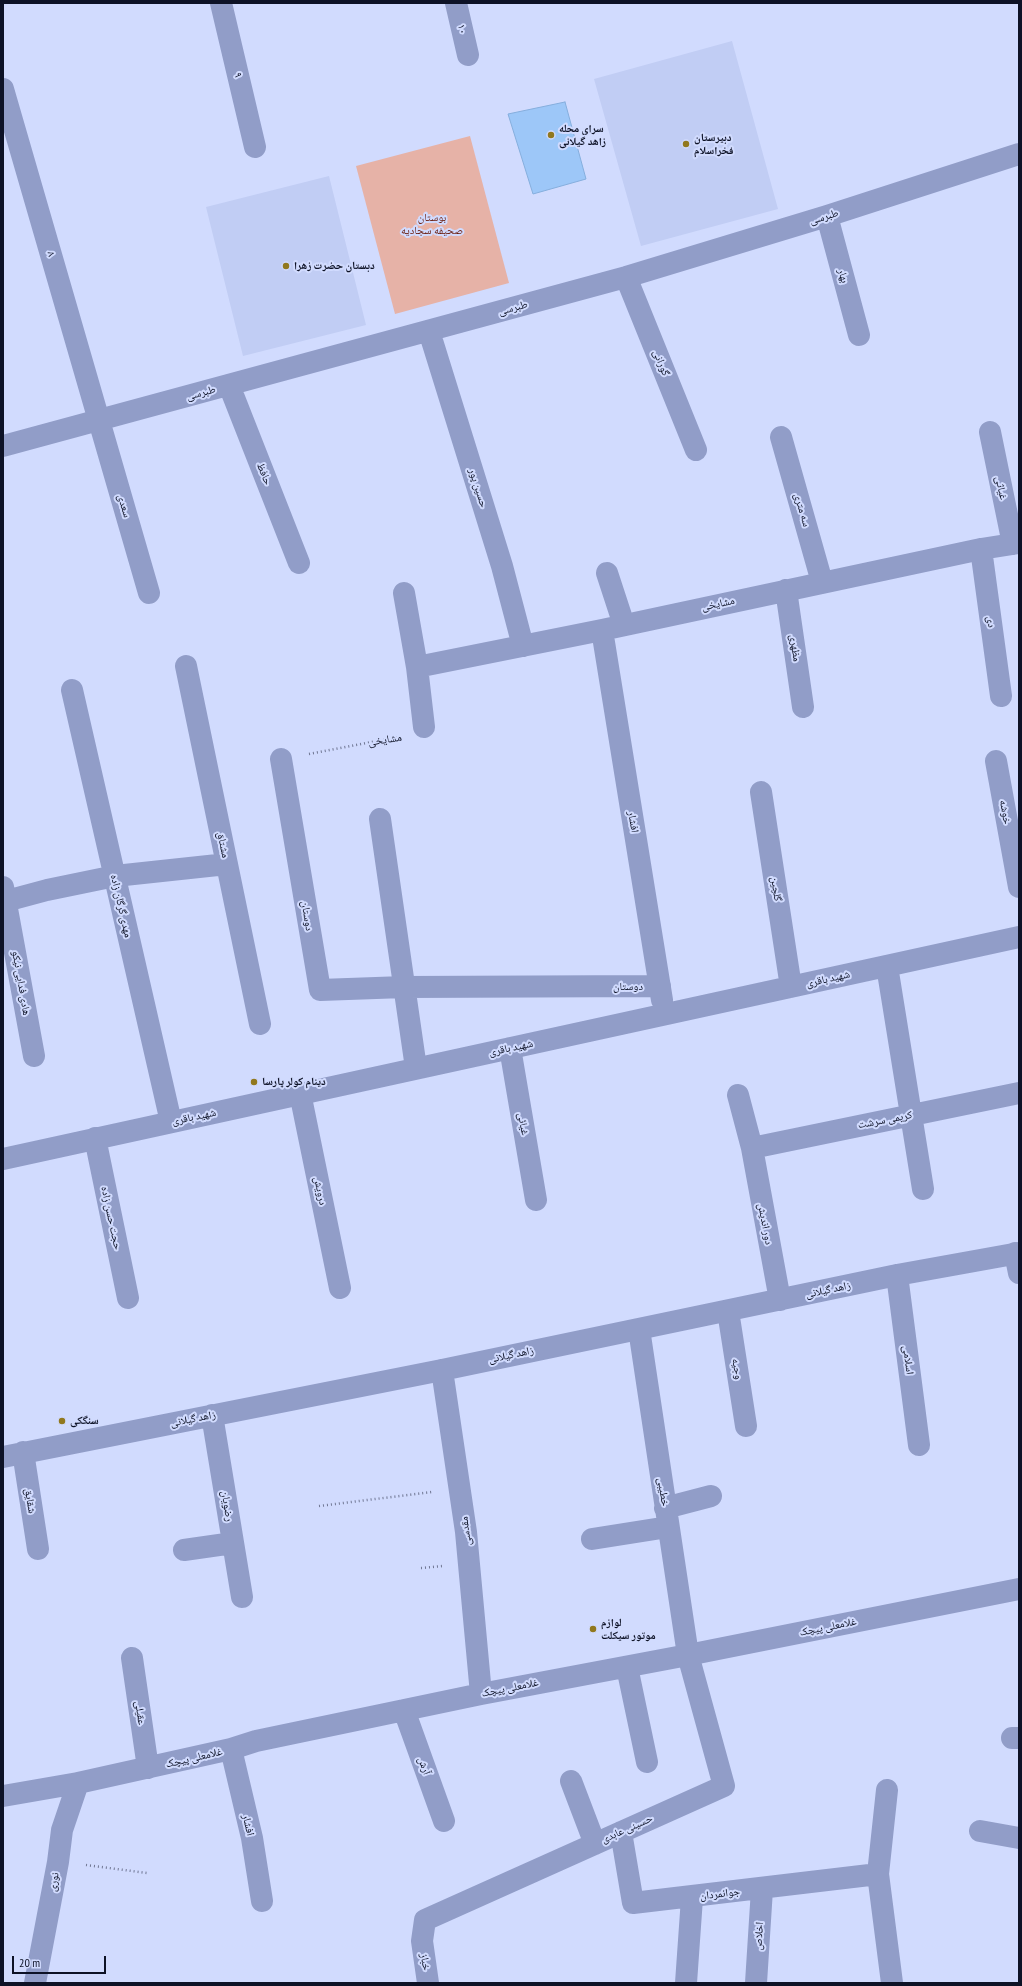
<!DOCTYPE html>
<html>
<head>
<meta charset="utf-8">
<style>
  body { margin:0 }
  #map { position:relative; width:1022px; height:1986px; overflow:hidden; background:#d1dbfe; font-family:"PT Sans Narrow",sans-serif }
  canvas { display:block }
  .frame { position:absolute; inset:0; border:4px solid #0d1226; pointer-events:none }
  .scale { position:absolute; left:12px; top:1956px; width:94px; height:18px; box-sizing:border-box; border:2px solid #0d1226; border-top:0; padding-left:5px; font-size:12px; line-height:14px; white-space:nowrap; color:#0d1226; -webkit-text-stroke:3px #d1dbfe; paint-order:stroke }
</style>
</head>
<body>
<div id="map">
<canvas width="1022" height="1986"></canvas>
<div class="frame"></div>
<div class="scale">20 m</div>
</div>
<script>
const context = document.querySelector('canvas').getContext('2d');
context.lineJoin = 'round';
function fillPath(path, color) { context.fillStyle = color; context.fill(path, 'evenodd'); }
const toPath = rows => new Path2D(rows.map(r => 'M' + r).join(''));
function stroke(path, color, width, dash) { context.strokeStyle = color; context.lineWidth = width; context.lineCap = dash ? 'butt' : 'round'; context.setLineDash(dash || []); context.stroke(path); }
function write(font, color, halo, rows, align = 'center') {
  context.font = font + ' "PT Sans Narrow","Noto Naskh Arabic",sans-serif'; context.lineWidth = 4; context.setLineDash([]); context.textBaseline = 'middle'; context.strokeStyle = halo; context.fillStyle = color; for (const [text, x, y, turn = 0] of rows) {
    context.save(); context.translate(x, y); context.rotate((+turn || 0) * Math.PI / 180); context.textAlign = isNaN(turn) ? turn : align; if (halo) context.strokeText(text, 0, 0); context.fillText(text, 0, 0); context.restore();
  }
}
const built = toPath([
  [732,41,778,209,641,246,594,79],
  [329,176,366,325,243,356,206,207]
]);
const green = toPath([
  [470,136,509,283,395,314,356,166]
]);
const building = toPath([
  [565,102,586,179,533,194,508,114,565,102]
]);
const path = toPath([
  [309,754,398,737],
  [319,1506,432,1492],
  [421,1568,443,1566],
  [86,1865,147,1873]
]);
const minor = toPath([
  [221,3,255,147],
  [456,3,468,55],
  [3,89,149,593],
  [827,216,859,335],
  [626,277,696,450],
  [429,331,502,566,523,646],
  [229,385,299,563],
  [990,432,1013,544],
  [781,437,822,582],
  [3,446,626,277,827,216,1019,154],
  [981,549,1001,696],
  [607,573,624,625],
  [786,590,803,707],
  [404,593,417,667,424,727],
  [602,630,662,1000],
  [186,666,260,1024],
  [417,667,602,630,981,549,1019,543],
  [72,690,171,1122],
  [281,759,320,990,404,987,660,986],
  [996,761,1019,887],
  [761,792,791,987],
  [380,819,416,1068],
  [3,887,34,1056],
  [6,901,47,890,115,876,227,864],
  [887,966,923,1189],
  [510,1048,536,1200],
  [300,1093,340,1288],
  [738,1095,752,1148,780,1300],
  [95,1138,128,1298],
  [752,1148,1019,1093],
  [3,1159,1019,937],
  [1015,1253,1019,1273],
  [897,1275,919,1445],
  [728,1311,746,1426],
  [442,1370,466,1532,481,1694],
  [212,1415,242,1597],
  [23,1452,38,1549],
  [3,1457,442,1370,897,1275,1019,1253],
  [665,1508,711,1496],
  [592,1539,668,1527],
  [184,1550,233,1543],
  [132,1658,148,1768],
  [627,1667,647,1762],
  [404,1710,444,1821],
  [1012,1738,1019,1738],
  [231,1749,252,1838,262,1901],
  [571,1781,595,1844],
  [887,1790,878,1874,892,1983],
  [3,1796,78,1783,231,1749,256,1741,481,1694,688,1655,1019,1589],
  [980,1831,1019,1838],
  [621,1832,633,1903,878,1874],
  [35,1983,58,1862,62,1830,78,1783],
  [428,1983,422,1941,425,1920,724,1786,688,1655,639,1329],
  [686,1983,692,1898],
  [756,1983,762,1889]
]);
const markers = [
  [551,135,4,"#91781e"],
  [686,144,4,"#91781e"],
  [286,266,4,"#91781e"],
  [254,1082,4,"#91781e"],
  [62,1421,4,"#91781e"],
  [593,1629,4,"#91781e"]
];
const streetNames = [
  ["۱۰",462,29,77],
  ["۹",238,75,77],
  ["طبرسی",824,217,-17],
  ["۸",51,254,74],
  ["بهار",843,276,75],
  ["طبرسی",513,308,-15],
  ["گورانی",661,363,68],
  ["طبرسی",201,393,-15],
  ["حافظ",264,474,68],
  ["حسین پور",478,488,73],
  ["غیاثی",1001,488,78],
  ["سعدی",124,506,74],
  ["سه متری",802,510,74],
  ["مشایخی",718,604,-12],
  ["دی",991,622,82],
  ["مظهری",795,648,82],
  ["مشایخی",385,740,-9],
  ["خوشه",1005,812,80],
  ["افشار",633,822,81],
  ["مشتاق",223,845,78],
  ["گلچین",776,889,81],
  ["مهدی گرگان زاده",121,906,77],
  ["دوستان",307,916,81],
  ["شهید باقری",828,979,-13],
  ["هادی فدایی نیکو",21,983,80],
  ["دوستان",628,987],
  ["شهید باقری",511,1048,-12],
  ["شهید باقری",194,1117,-12],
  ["کریمی سرشت",885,1120,-11],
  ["غیائی",523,1124,80],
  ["درویش",320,1191,78],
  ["حجت حسن زاده",111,1218,78],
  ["دور اندیش",765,1224,79],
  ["زاهد گیلانی",828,1290,-12],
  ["زاهد گیلانی",511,1355,-12],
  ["اسلامی",908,1360,83],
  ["وجیه",737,1369,81],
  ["زاهد گیلانی",193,1419,-11],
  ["خطیبی",663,1492,81],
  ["شقایق",30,1501,81],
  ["رضویان",227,1506,81],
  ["مقدسی",466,1531,-97],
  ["غلامعلی پیچک",828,1627,-11],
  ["غلامعلی پیچک",510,1688,-11],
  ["عقیلی",140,1713,82],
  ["غلامعلی پیچک",194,1758,-13],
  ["آرش",424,1766,70],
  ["افشار",248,1825,77],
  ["حسینی عابدی",627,1829,-24],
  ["نوری",54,1882,-80],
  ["جوانمردان",720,1894,-7],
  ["اخلاص",759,1936,-86],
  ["خباز",425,1962,81]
];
const poiNames = [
  ["سرای محله",559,129],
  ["زاهد گیلانی",559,142],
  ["دبیرستان",694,138],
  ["فخراسلام",694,151],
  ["دبستان حضرت زهرا",294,266],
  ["دینام کولر پارسا",262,1082],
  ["سنگکی",70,1421],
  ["لوازم",601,1623],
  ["موتور سیکلت",601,1636]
];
const parkNames = [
  ["بوستان",432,218],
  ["صحیفه سجادیه",432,231]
];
fillPath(built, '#c1cdf4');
fillPath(green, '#e6b2a7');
fillPath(building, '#9dc7f8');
stroke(building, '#85aedd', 1);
stroke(path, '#707793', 2.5, [1, 3]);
stroke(minor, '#919dc8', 22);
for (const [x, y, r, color] of markers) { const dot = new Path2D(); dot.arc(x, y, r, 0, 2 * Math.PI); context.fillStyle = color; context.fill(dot); stroke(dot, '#d1dbfe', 1.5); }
write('11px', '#0d1226', '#d1dbfe', streetNames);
write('bold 11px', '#0d1226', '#d1dbfe', poiNames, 'left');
write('11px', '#691b0c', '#d1dbfe', parkNames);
</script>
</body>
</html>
